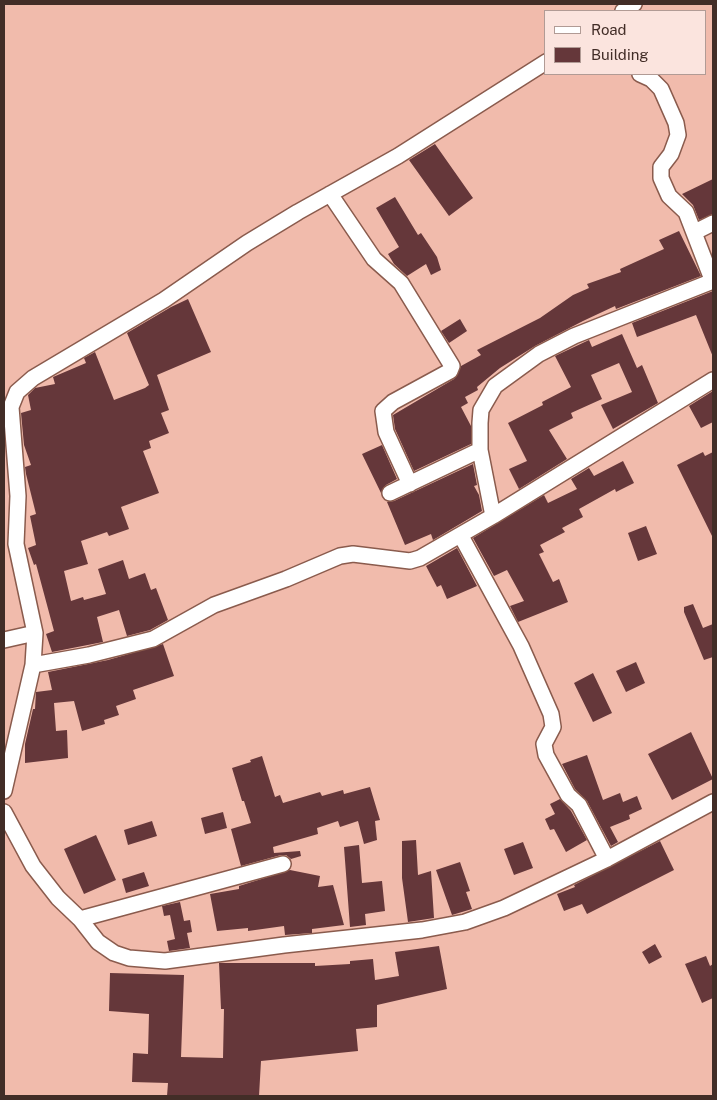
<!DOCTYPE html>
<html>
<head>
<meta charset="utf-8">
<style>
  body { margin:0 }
  #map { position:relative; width:717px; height:1100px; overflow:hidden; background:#f1bbac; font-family:"Public Sans",sans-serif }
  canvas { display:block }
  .frame { position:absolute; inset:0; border:5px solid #422d27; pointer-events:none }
  .legend { position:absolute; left:544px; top:10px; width:162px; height:65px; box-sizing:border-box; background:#fbe4de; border:1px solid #b19b95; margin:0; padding:6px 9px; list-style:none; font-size:15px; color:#422d27 }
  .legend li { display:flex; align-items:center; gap:10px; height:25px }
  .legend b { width:25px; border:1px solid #b19b95 }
</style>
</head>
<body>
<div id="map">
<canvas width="717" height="1100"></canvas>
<div class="frame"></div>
<ul class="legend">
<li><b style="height:6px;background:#fff"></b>Road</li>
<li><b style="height:14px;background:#65373a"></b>Building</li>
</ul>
</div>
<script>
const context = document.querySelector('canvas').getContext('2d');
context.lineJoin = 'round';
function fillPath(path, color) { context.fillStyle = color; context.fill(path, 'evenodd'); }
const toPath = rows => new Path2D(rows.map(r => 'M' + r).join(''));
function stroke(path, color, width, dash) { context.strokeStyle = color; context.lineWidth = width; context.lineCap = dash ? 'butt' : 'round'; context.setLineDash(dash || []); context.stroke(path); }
const building = toPath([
  [435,144,473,198,449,216,409,160],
  [713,179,713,214,699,220,693,205,682,194],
  [395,197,418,235,421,233,437,257,441,270,431,275,426,264,407,276,394,264,388,254,399,247,376,208],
  [679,231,701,276,616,309,615,306,583,321,535,346,500,368,477,387,478,390,465,397,468,403,461,407,471,426,471,444,414,471,395,429,393,415,454,379,461,366,481,355,477,350,540,318,573,295,589,288,587,284,621,272,620,269,664,249,659,240],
  [713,291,713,357,696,315,637,337,632,323],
  [188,299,211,352,157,375,169,410,161,413,169,433,149,441,151,448,143,451,159,493,121,507,129,529,109,536,107,532,81,541,88,564,64,571,71,601,83,597,84,600,106,594,98,569,123,560,129,579,145,573,151,590,156,588,168,620,150,630,127,636,119,610,97,617,103,642,52,652,46,634,54,631,36,564,34,565,28,548,36,545,30,516,36,514,26,474,25,467,31,465,24,445,21,413,31,410,28,395,35,388,55,384,53,377,86,363,84,358,95,352,114,400,145,388,149,385,127,333,171,307],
  [460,319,467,331,449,343,441,331],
  [622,334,637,368,642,365,658,403,613,429,601,405,632,392,619,363,591,375,602,399,571,413,573,418,549,430,567,459,519,489,509,469,527,461,508,423,543,405,542,402,571,387,555,356,589,340,592,347],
  [713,391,713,422,701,428,689,406],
  [382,445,397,479,386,485,381,493,362,454],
  [703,452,705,456,713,452,713,538,677,465],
  [623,461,634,483,616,492,615,489,579,509,583,517,562,528,565,532,540,545,544,552,539,554,553,582,559,579,568,602,518,622,510,606,524,601,507,570,494,576,473,538,544,495,548,503,577,489,571,479,589,468,594,476],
  [473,464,477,485,474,486,479,495,482,511,433,540,431,534,405,545,387,502,394,501],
  [646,526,657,554,638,561,628,533],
  [457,548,477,586,447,599,441,585,437,587,426,566],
  [693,604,703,628,713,624,713,657,704,660,684,612,684,607],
  [163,644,174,676,133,690,136,699,116,706,119,715,104,720,105,724,82,731,74,701,54,703,56,731,67,730,68,758,25,763,25,744,33,709,35,709,36,692,52,690,48,672,108,660],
  [636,662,645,683,626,692,616,671],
  [593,673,612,713,593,722,574,683],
  [691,732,713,779,672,800,648,754],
  [587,755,603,800,620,793,623,802,637,796,642,809,629,815,630,819,610,827,618,842,611,846,587,801,575,789,562,764],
  [262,756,275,797,280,795,283,803,320,792,322,796,343,790,344,794,370,787,380,820,375,821,377,840,364,844,358,821,340,827,338,821,317,828,318,834,273,847,274,853,300,851,301,856,291,859,286,855,281,855,241,866,231,829,251,823,244,801,242,801,232,768,251,762,250,760],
  [560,799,571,811,587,840,566,852,554,829,550,830,545,819,555,814,550,804],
  [223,812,227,828,205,834,201,818],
  [152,821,157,836,128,845,124,830],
  [96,835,116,880,84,894,64,849],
  [416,840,418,875,431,871,434,918,408,922,402,878,402,841],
  [660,841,674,870,587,914,582,904,564,911,557,894,575,887,574,885],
  [523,842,533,868,514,875,504,849],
  [359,845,362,883,382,881,385,911,365,914,366,925,350,927,344,847],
  [460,862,470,891,466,892,472,909,452,915,436,870],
  [290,870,320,876,318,887,333,885,344,925,312,929,312,933,285,935,284,926,248,931,248,928,217,931,210,894,239,889,239,886],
  [144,872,149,886,126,893,122,879],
  [180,902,184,921,190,920,192,932,187,933,190,948,169,951,167,941,175,939,170,915,164,916,162,906],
  [655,944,662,957,649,964,642,952],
  [439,946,447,989,377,1005,377,1027,356,1029,358,1051,261,1061,259,1096,167,1096,168,1083,132,1082,133,1053,148,1054,149,1014,109,1011,110,973,184,975,181,1057,223,1058,224,1009,221,1009,219,963,315,963,315,966,350,964,350,961,373,959,375,980,399,976,395,952],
  [706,956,710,966,713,964,713,998,702,1003,685,964]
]);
const minor = toPath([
  [623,11,634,4],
  [640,74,651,79,661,89,676,123,678,135,671,154,661,167,661,178,669,196,686,212,713,282],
  [330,194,374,259,401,283,452,366,450,371,393,402,383,411,386,432,410,484],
  [695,232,713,223],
  [390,493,480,450],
  [493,516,480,450,480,423,481,410,495,386,539,354,574,336,713,281],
  [461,536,521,646,551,714,553,727,544,744,546,755,568,795,579,805,607,859],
  [4,640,35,633],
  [33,665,89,655,153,639,214,605,286,579,340,556,353,554,410,561,420,558,493,516,713,380],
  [4,791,33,665,35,633,16,544,18,496,11,407,17,392,33,378,164,300,247,243,298,212,398,156,546,62],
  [4,812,33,866,58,898,80,919,98,942,114,953,129,958,165,961,284,945,422,930,465,922,504,908,607,859,713,802],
  [80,919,283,864]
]);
fillPath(building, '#65373a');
stroke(minor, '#8a5b4d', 18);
stroke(minor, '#fff', 15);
</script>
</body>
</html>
